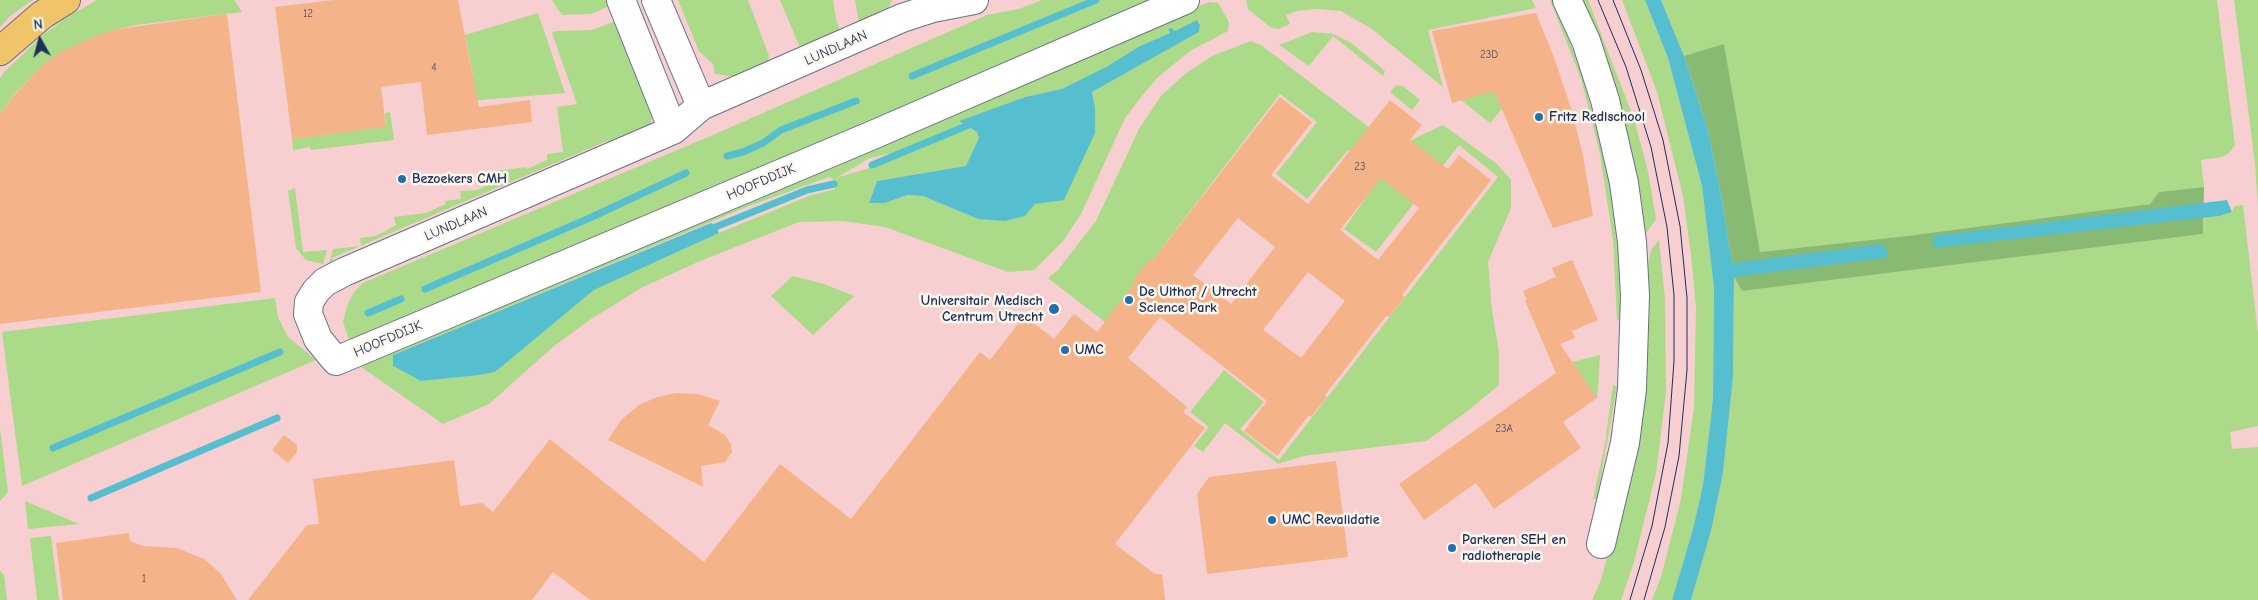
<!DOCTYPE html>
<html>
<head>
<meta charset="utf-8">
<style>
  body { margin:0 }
  #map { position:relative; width:2258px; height:600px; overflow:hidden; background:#f6e9d3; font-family:"Comic Neue",sans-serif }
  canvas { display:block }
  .north { position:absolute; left:15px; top:15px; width:50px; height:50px; -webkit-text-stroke:4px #fbf7ec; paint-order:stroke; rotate:353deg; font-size:14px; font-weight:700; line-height:20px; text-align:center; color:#1b2f5e }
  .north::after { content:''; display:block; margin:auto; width:18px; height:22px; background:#1b2f5e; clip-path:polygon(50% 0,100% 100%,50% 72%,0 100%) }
</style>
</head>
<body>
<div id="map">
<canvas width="2258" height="600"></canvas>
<div class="north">N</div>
</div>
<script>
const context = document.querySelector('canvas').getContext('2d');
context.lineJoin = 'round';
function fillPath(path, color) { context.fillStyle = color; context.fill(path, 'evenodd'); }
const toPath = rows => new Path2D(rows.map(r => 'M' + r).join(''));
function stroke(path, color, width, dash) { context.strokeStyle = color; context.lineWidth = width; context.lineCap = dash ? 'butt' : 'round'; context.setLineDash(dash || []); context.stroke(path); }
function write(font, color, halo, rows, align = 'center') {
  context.font = font + ' "Comic Neue",sans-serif'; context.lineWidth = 5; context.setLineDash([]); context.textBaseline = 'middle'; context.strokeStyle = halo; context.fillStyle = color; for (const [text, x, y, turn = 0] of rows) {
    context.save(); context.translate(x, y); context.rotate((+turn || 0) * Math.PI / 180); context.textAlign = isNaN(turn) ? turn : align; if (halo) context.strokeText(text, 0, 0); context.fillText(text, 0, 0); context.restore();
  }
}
const built = toPath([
  [0,0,2258,0,2258,600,0,600]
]);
const green = toPath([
  [0,0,33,0,10,16,0,27],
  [97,0,234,0,242,12,136,25,117,29,96,36,59,53,43,65,15,93,0,115,0,78,4,72,43,35,69,16],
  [552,0,606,0,609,6,591,14,562,15],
  [678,0,748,0,769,56,768,62,738,77,715,74,713,64,699,51],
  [780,0,833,0,836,19,841,33,801,50],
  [855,0,892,0,888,8,881,15,859,24],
  [1042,0,1166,0,351,346,343,322,347,306,354,292,363,283,715,134,987,15,1019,9],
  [1246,0,1532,0,1536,8,1428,30,1443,87,1372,29,1341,11,1316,9,1297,11,1286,15,1290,24,1278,29,1270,27,1248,9],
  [1550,0,1554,0,1558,8,1584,81,1608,175,1617,240,1620,273,1621,318,1617,320,1613,240,1600,154,1581,79],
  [1580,0,1588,0,1634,119,1648,171,1656,219,1644,236,1625,126,1602,54],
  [1622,0,1645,0,1668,58,1702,186,1714,288,1713,399,1703,485,1693,529,1672,600,1652,600,1661,577,1681,499,1694,408,1696,308,1691,255,1683,196,1657,92],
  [1661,0,2217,0,2235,145,2229,153,2222,157,2201,160,2204,187,2159,192,2150,204,1907,236,1760,252,1724,45,1684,56],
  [2234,0,2258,0,2258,205,2255,163],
  [1209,2,1218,3,1229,22,1228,31,1190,51,1157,78,1146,91,1125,118,1081,214,1063,241,1034,270,1008,272,885,227,843,221,799,222,700,261,643,287,591,319,554,346,489,404,443,424,354,362],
  [1198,20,1200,25,1199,32,1092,92,1095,107,1048,202,1035,204,1025,216,978,219,923,196,907,195,885,203,869,203,877,181,966,166,979,139,977,132,959,121,1025,97,1062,89,1106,67,1140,46,1170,33,1168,29,1175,31],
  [918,147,879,165,836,178,870,158],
  [829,177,833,179,835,189,809,196,719,233,594,290,495,372,480,375,421,381,393,366,393,355,749,206],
  [538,13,565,93,456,102,453,77,473,74,465,35],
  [616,21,653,113,650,125,610,147,607,141,332,258,334,265,329,265,333,249,361,246,360,238,376,236,396,225,394,217,426,213,446,204,445,201,461,199,460,191,477,190,495,182,495,171,527,167,527,169,547,160,547,154,563,152,557,107,577,104,552,33,556,31,592,30],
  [1312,32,1333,34,1350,42,1385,71,1383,76,1333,36,1309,66,1279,45],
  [1251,41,1261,45,1387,141,1403,144,1443,125,1497,164,1511,180,1511,208,1488,262,1492,310,1499,353,1499,385,1465,413,1426,441,1303,456,1278,464,1225,423,1203,452,1194,446,1209,427,1190,412,1224,370,1264,402,1240,429,1279,460,1498,177,1459,145,1376,252,1344,229,1381,176,1348,150,1307,199,1276,174,1317,122,1280,94,1105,322,1048,278,1058,270,1096,221,1139,129,1161,96,1185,74,1212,56],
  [1396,85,1403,86,1420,100,1412,110,1390,92],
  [1494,91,1502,109,1490,123,1461,100],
  [390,112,394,140,311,150,310,147,293,150,292,139,386,127,385,113],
  [295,188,303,252,327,250,323,264,306,260,296,248,288,191],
  [2243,205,2258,334,2258,426,2230,432,2232,449,2258,447,2258,600,1691,600,1711,531,1723,473,1733,377,1734,277,1742,291,2203,234,2204,218,2232,212,2234,206],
  [1659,240,1665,299,1666,392,1656,473,1634,562,1621,600,1592,600,1601,580,1629,479,1647,269,1651,250],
  [793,276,824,284,854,296,813,335,771,296],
  [275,298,278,317,288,337,316,360,22,486,2,332],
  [1600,355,1599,374,1597,398,1572,362],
  [1613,384,1617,387,1597,499,1593,499,1605,444],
  [0,429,8,492,0,501],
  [25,501,79,524,28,529],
  [51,536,59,600,37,600,30,538],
  [0,571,4,575,7,600,0,600]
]);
const forest = toPath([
  [1724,44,1760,252,1907,236,2150,204,2159,192,2204,187,2203,234,1742,291,1734,277,1722,200,1708,130,1684,56]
]);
const water = toPath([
  [1645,0,1661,0,1684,56,1708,130,1722,200,1732,263,1883,244,1888,253,1885,258,1734,277,1733,377,1723,473,1711,531,1691,600,1672,600,1693,529,1703,485,1713,399,1714,288,1702,186,1668,58],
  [1197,20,1200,25,1199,32,1092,92,1095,107,1095,133,1064,200,1035,204,1025,216,1005,221,978,219,923,196,907,195,885,203,869,203,877,181,966,166,979,138,977,132,959,121,1025,97,1062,89,1106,67,1140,46,1170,33,1168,29,1172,28,1175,31],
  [2227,200,2232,212,2219,216,1934,248,1933,236],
  [711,223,716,226,719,233,594,290,495,372,480,375,421,381,393,366,393,355]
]);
const stream = toPath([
  [912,76,1096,0],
  [727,156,743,152,763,143,781,130,856,101],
  [872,165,976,122],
  [708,230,807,190,834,184],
  [425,289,592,217,686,173],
  [368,313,401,299],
  [53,448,280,352],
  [91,498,277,418]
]);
const building = toPath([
  [334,0,458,0,479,107,530,100,532,122,427,135,421,82,381,87,386,127,292,139,275,7],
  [1536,13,1555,60,1571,108,1583,155,1593,216,1553,228,1494,91,1452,103,1432,31],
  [227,14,261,292,0,324,0,115,15,94,43,65,59,53,96,36,117,29],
  [1280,97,1312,122,1271,175,1308,204,1390,100,1422,125,1410,140,1448,169,1459,155,1491,180,1402,295,1405,297,1389,317,1386,316,1325,395,1327,397,1311,417,1309,415,1277,456,1244,431,1267,401,1160,317,1128,358,1187,407,1183,412,1205,428,1115,544,1155,574,1162,574,1165,600,590,600,553,572,532,600,248,600,307,525,319,524,313,479,454,460,460,506,482,503,493,512,550,439,704,562,780,464,851,519,980,352,990,360,1024,316,1054,339,1074,314,1097,332,1136,281,1134,279,1150,259,1152,261],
  [1381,178,1419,208,1378,260,1340,230],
  [1238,218,1275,247,1231,304,1193,275],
  [1308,272,1345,301,1301,358,1263,330],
  [1572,260,1598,320,1572,331,1575,338,1560,344,1597,398,1563,422,1581,448,1494,509,1476,483,1424,520,1399,484,1556,373,1525,301,1527,300,1523,291,1556,277,1552,268],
  [676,393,698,394,720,401,708,425,725,435,731,444,732,452,725,462,701,466,703,487,608,440,621,420,639,405,657,397],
  [284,435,297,445,297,452,288,463,272,450],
  [1336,461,1348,557,1207,574,1197,494,1209,477],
  [129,533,130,541,143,546,177,548,204,559,221,574,237,600,63,600,56,543]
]);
const minor = toPath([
  [621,0,673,130],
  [656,0,701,106],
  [974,0,933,8,902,18,701,106,673,130,344,272,325,282,316,291,309,302,308,314,318,339,336,361,868,137,1185,0],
  [1567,0,1586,41,1605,100,1624,183,1632,242,1635,295,1632,389,1625,443,1601,544]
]);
const major = toPath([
  [0,51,42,15,66,0]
]);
const tram = toPath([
  [1598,0,1626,67,1651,147,1667,227,1674,295,1674,361,1668,443,1652,526,1630,600],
  [1613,0,1641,70,1663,140,1680,226,1687,298,1687,370,1679,456,1665,527,1644,600]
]);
const markers = [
  [1539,117,5,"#1f6fb2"],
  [402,179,5,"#1f6fb2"],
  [1129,300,5,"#1f6fb2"],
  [1054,309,6,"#1f6fb2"],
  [1065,350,5,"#1f6fb2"],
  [1272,520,5,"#1f6fb2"],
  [1452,548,5,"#1f6fb2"]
];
const numberNames = [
  ["12",308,14],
  ["23D",1489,55],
  ["4",434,68],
  ["23",1360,167],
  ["23A",1504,429],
  ["1",144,579]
];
const streetNames = [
  ["LUNDLAAN",836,48,-24],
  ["HOOFDDIJK",761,182,-23],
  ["LUNDLAAN",456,224,-23],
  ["HOOFDDIJK",388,339,-23]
];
const poiNames = [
  ["Fritz Redlschool",1549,117],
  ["Bezoekers CMH",412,179],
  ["De Uithof / Utrecht",1139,292],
  ["Science Park",1139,308],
  ["Universitair Medisch",1043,301,"right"],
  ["Centrum Utrecht",1043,317,"right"],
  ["UMC",1075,350],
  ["UMC Revalidatie",1282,520],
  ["Parkeren SEH en",1462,540],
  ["radiotherapie",1462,556]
];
fillPath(built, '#f7cfd1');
fillPath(green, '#abda88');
fillPath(forest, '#88ba74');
fillPath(water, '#55bfd0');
stroke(stream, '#55bfd0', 7);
fillPath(building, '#f5b38a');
stroke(minor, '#687087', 30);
stroke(major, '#687087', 30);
stroke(minor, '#fff', 28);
stroke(major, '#f0c469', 28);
stroke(tram, '#1b2f5e', 1);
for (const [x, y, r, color] of markers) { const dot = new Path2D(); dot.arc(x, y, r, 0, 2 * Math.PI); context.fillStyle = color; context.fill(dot); stroke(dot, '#fbf7ec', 2); }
write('11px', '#525069', null, numberNames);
write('14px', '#1b2f5e', '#fbf7ec', streetNames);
write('bold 14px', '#1b2f5e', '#fbf7ec', poiNames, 'left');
</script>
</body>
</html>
